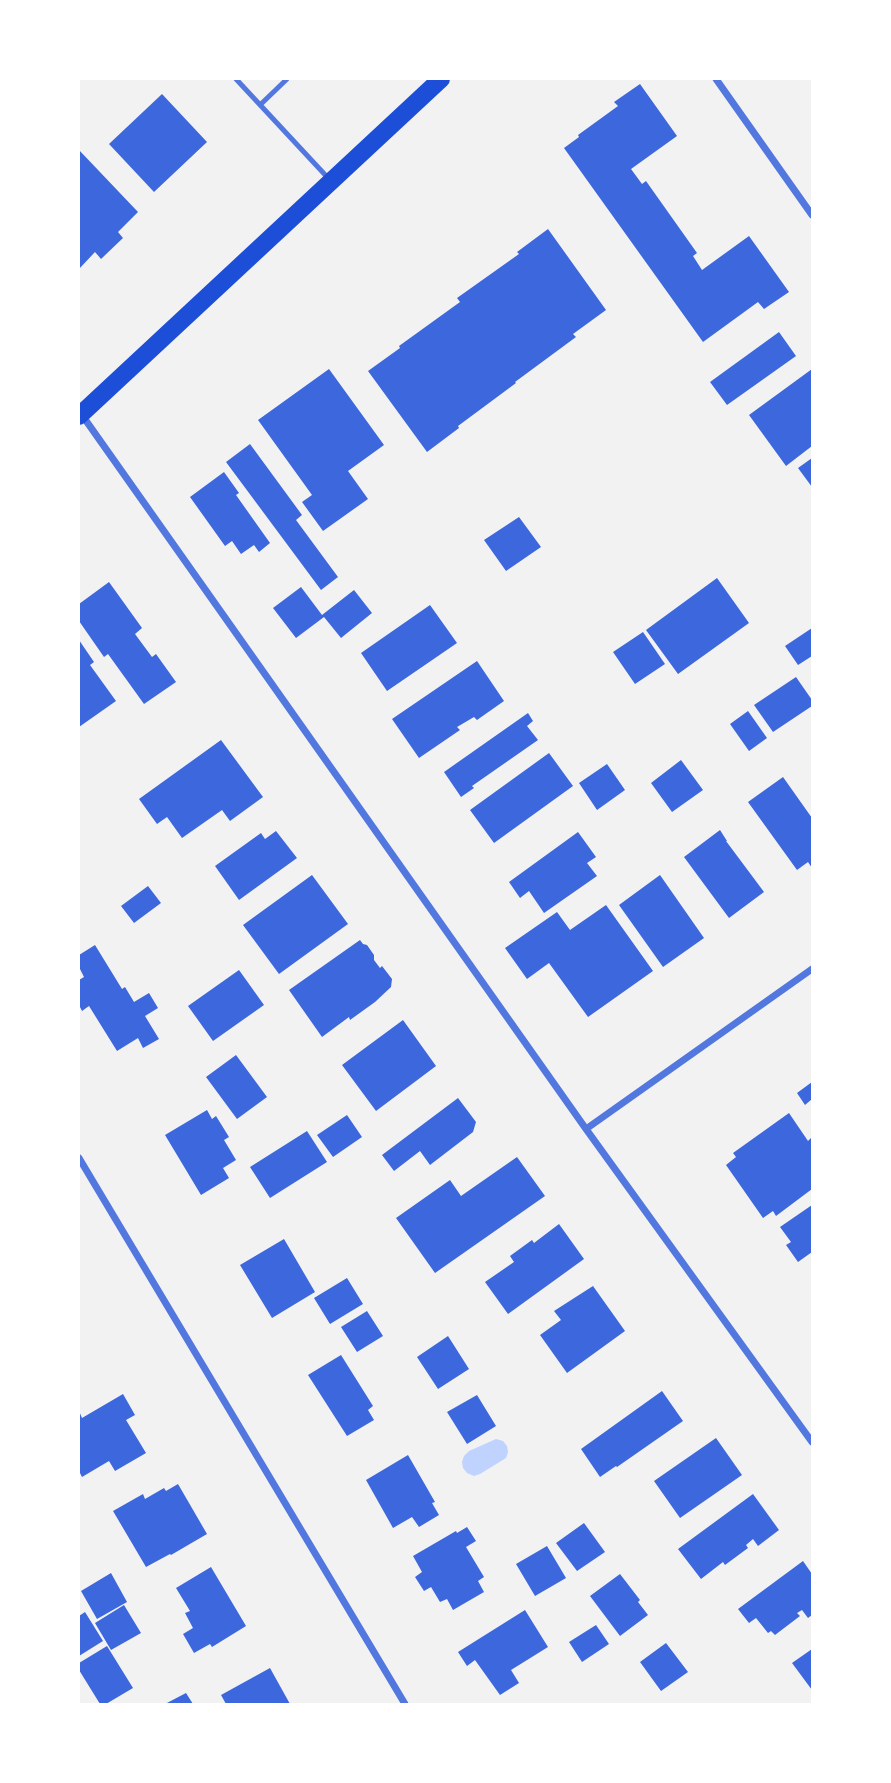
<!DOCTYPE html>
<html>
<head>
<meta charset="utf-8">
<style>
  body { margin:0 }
  #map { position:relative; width:891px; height:1783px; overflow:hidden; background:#f2f2f2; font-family:"PT Sans Narrow",sans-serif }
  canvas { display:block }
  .frame { position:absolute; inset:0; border:80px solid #fff; pointer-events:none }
</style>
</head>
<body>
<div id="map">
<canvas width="891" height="1783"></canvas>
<div class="frame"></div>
</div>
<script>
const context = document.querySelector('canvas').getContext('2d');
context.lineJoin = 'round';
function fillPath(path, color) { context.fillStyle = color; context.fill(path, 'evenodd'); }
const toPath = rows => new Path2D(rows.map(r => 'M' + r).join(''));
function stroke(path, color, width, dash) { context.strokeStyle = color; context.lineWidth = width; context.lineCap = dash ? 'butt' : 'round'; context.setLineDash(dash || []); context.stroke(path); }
const water = toPath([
  [496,1439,503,1441,507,1446,508,1452,506,1458,480,1474,474,1476,467,1473,463,1468,462,1462,464,1456,469,1451]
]);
const building = toPath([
  [640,84,677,136,631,169,642,184,646,181,697,253,693,256,702,270,749,236,789,292,764,309,758,302,703,342,564,148,579,137,578,135,618,106,614,102],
  [162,94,207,142,154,192,109,144],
  [79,150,138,212,118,232,123,238,101,259,95,252,79,269],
  [548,229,606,310,573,334,576,337,515,382,516,383,458,426,459,428,427,452,368,371,400,348,399,346,460,302,457,298,519,254,517,252],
  [779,332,796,356,727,405,710,382],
  [329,369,384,445,348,471,368,499,323,531,302,502,312,495,258,420],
  [812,369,812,446,786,466,749,415],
  [250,444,302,515,296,520,338,577,321,590,226,462],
  [812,458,812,487,798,468],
  [224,472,239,493,236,495,270,543,259,552,254,545,241,554,232,541,225,546,190,497],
  [519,517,541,547,506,571,484,540],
  [717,578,749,623,678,674,646,630],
  [109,582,142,628,135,634,152,657,156,654,176,682,144,704,108,654,104,657,79,621,79,604],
  [301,587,322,615,354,590,372,613,341,638,324,617,296,638,273,608],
  [430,605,457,643,387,691,361,653],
  [812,628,812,656,798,665,785,646],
  [643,632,665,664,635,684,613,652],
  [79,640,94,662,90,665,116,701,79,727],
  [477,661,504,701,477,720,474,717,457,727,460,730,419,758,392,719],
  [796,677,812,700,812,706,773,732,754,705],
  [748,711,767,738,749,751,730,724],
  [528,713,533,721,527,726,538,740,472,786,474,788,461,797,444,772],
  [221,740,263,797,230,821,222,810,182,838,167,817,157,824,139,799],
  [549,753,573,786,494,843,470,810],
  [681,760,703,790,672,812,651,783],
  [607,764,625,790,597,810,579,783],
  [783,777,812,818,812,868,808,862,797,870,748,802],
  [720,830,727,841,726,841,764,892,729,918,684,857],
  [276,831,297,858,239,900,215,866,261,833,265,839],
  [578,832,596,857,587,863,597,876,544,913,529,891,520,898,509,882],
  [312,875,348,924,279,974,243,925],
  [660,875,704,938,663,967,619,905],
  [148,886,161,903,134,923,121,906],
  [606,905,653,971,588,1017,549,963,527,979,505,948,557,912,570,930],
  [360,940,363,944,367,945,374,955,374,960,380,968,382,966,392,979,391,987,375,1002,350,1020,349,1017,322,1037,289,990],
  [95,945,122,989,125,987,134,1002,149,993,158,1008,145,1016,159,1039,143,1048,138,1038,117,1051,89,1006,82,1011,79,1005,79,980,84,977,79,967,79,955],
  [239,970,264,1005,213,1041,188,1006],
  [403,1020,436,1066,376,1111,342,1065],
  [236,1055,267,1097,237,1119,206,1077],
  [812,1082,812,1099,805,1105,797,1093],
  [458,1098,476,1122,473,1132,430,1165,420,1151,394,1171,382,1155],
  [207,1110,212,1119,216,1116,229,1137,224,1140,236,1160,223,1168,229,1178,201,1195,165,1135],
  [789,1113,808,1141,812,1137,812,1189,776,1216,773,1211,763,1218,726,1165,736,1157,733,1153],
  [347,1115,362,1137,333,1157,317,1135],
  [307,1131,327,1162,270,1198,250,1167],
  [517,1157,545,1196,435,1273,396,1218,450,1180,461,1196],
  [812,1205,812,1252,798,1262,786,1245,791,1242,780,1227],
  [559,1224,584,1259,508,1314,485,1282,514,1262,510,1256,532,1240,534,1243],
  [284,1239,315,1292,272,1318,240,1265],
  [347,1278,363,1304,330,1324,314,1298],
  [593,1286,625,1331,567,1373,540,1335,561,1320,554,1311],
  [367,1311,383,1336,357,1352,341,1327],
  [448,1336,469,1369,438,1389,417,1357],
  [341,1355,373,1406,368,1410,374,1420,347,1436,308,1375],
  [662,1391,683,1421,617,1467,616,1466,600,1477,581,1449],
  [123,1394,135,1415,126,1420,146,1453,115,1471,109,1461,82,1477,79,1471,79,1411,82,1418],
  [477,1395,496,1426,467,1444,447,1412],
  [716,1438,742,1475,680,1518,654,1481],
  [408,1455,435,1502,432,1503,439,1515,419,1527,412,1517,393,1528,366,1480],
  [178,1484,207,1534,171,1555,170,1554,146,1567,113,1511,143,1494,145,1499,164,1488,166,1491],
  [753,1494,779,1530,758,1546,753,1539,746,1545,748,1548,725,1565,723,1562,701,1579,678,1549],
  [584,1523,605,1552,577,1571,556,1543],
  [467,1527,476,1541,466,1547,484,1577,478,1581,484,1592,453,1610,447,1599,440,1602,431,1587,424,1591,415,1577,422,1572,413,1556,456,1531,457,1533],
  [547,1546,566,1578,535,1596,516,1564],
  [803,1561,812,1574,812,1615,808,1618,802,1610,797,1613,800,1616,775,1635,771,1631,768,1633,756,1618,749,1623,738,1609],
  [211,1567,246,1626,212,1647,210,1644,194,1653,183,1634,193,1628,185,1613,190,1611,176,1588],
  [111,1573,127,1602,97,1619,81,1591],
  [620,1574,640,1600,638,1602,648,1615,620,1636,590,1596],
  [124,1605,141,1633,111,1650,95,1623],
  [525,1610,548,1647,511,1670,519,1683,500,1695,475,1660,467,1666,458,1652],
  [85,1612,103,1641,79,1656,79,1616],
  [596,1625,609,1644,582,1662,569,1642],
  [666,1643,688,1672,661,1691,640,1662],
  [107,1646,133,1688,106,1704,100,1704,79,1670,79,1663],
  [812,1649,812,1690,792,1663],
  [270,1668,290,1704,226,1704,221,1695],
  [186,1693,193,1704,165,1704]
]);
const service = toPath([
  [236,79,329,179],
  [260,105,287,79]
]);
const minor = toPath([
  [716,79,812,215],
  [82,415,586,1129,812,1442],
  [586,1129,812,969],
  [79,1158,405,1704]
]);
const primary = toPath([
  [79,416,441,79]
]);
fillPath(water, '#bfd3fe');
fillPath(building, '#3d67dc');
stroke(service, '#5277de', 5);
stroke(minor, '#5277de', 7);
stroke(primary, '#1d4ed8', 18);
</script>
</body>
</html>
